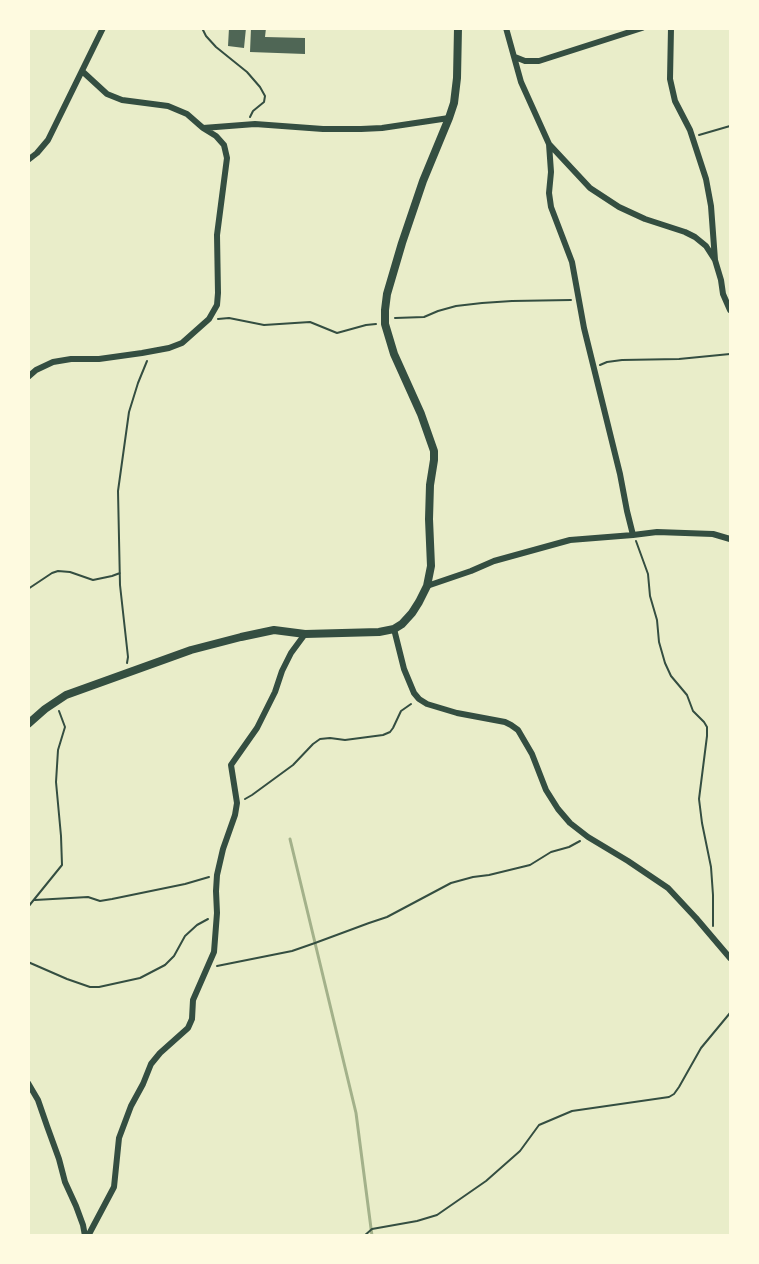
<!DOCTYPE html>
<html>
<head>
<meta charset="utf-8">
<style>
  body { margin:0 }
  #map { position:relative; width:759px; height:1264px; overflow:hidden; background:#e9edc9; font-family:"Alegreya Sans",sans-serif }
  canvas { display:block }
  .frame { position:absolute; inset:0; border:30px solid #fefae0; pointer-events:none }
</style>
</head>
<body>
<div id="map">
<canvas width="759" height="1264"></canvas>
<div class="frame"></div>
</div>
<script>
const context = document.querySelector('canvas').getContext('2d');
context.lineJoin = 'round';
const toPath = rows => new Path2D(rows.map(r => 'M' + r).join(''));
function stroke(path, color, width, dash) { context.strokeStyle = color; context.lineWidth = width; context.lineCap = dash ? 'butt' : 'round'; context.setLineDash(dash || []); context.stroke(path); }
function fillPath(path, color) { context.fillStyle = color; context.fill(path, 'evenodd'); }
const stream = toPath([
  [290,839,356,1113,372,1236]
]);
const building = toPath([
  [229,28,246,28,244,48,228,46],
  [251,28,266,28,265,37,305,38,305,54,250,52]
]);
const path = toPath([
  [202,28,206,36,216,47,247,72,260,87,265,96,264,102,253,111,250,117],
  [699,135,730,126],
  [395,318,424,317,438,311,456,306,482,303,512,301,571,300],
  [218,319,229,318,264,325,310,322,337,333,366,325,376,324],
  [600,365,607,362,622,360,679,359,730,354],
  [636,541,648,574,650,596,657,620,659,642,665,663,671,676,687,695,693,711,704,722,707,727,707,736,699,799,702,823,711,867,713,895,713,926],
  [28,589,52,573,58,571,70,572,93,580,112,576,120,573],
  [127,663,128,657,120,585,118,491,129,412,138,383,147,361],
  [245,799,252,795,293,765,313,744,320,739,330,738,345,740,383,735,390,732,393,728,401,711,411,704],
  [35,900,88,897,100,901,112,899,185,884,209,877],
  [28,907,62,865,61,836,56,782,58,750,65,727,59,711],
  [28,962,67,979,90,987,99,987,140,978,165,965,174,956,185,936,197,925,208,919],
  [217,966,292,951,315,943,369,923,387,917,451,883,473,877,489,875,530,865,551,852,569,847,580,841],
  [364,1236,372,1229,417,1221,437,1215,486,1181,520,1151,539,1125,572,1111,669,1097,674,1094,679,1087,701,1048,730,1013]
]);
const minor = toPath([
  [506,28,521,82,549,144,590,188,619,207,645,219,685,232,695,237,706,246,715,260,721,280,723,294,730,310],
  [671,28,670,79,675,101,690,130,706,179,711,206,715,260],
  [515,57,525,61,539,61,642,28],
  [82,71,107,94,122,100,168,106,187,114,203,128,255,124,323,129,361,129,382,128,449,118],
  [549,144,551,172,549,193,551,207,572,262,584,328,620,474,627,511,633,535],
  [28,160,37,153,48,140,103,28],
  [28,377,36,370,53,362,71,359,99,359,142,353,169,348,182,343,209,319,217,305,218,293,217,235,227,158,224,145,216,136,203,128],
  [427,586,471,571,494,561,570,540,633,535,657,532,713,534,730,539],
  [394,629,404,669,414,693,419,699,427,704,457,713,505,722,511,725,518,730,532,754,546,790,558,809,570,823,588,837,628,861,668,888,696,918,730,958],
  [28,1083,38,1100,47,1126,59,1159,65,1182,76,1206,83,1225,85,1236],
  [88,1236,114,1187,119,1138,131,1106,143,1084,151,1064,160,1053,188,1028,192,1019,193,1000,214,952,217,913,216,891,217,875,223,849,235,815,237,803,231,765,257,728,275,692,282,671,291,653,305,634]
]);
const tertiary = toPath([
  [28,724,45,709,66,695,191,650,241,637,274,630,305,634,379,632,394,629,402,624,412,613,419,602,427,586,431,566,429,519,430,485,434,460,434,451,421,414,394,354,385,324,385,310,387,294,402,243,423,181,449,118,454,103,457,78,458,28]
]);
stroke(stream, '#a3b18a', 3);
fillPath(building, '#4f6655');
stroke(path, '#344e41', 2);
stroke(minor, '#344e41', 6);
stroke(tertiary, '#344e41', 8);
</script>
</body>
</html>
